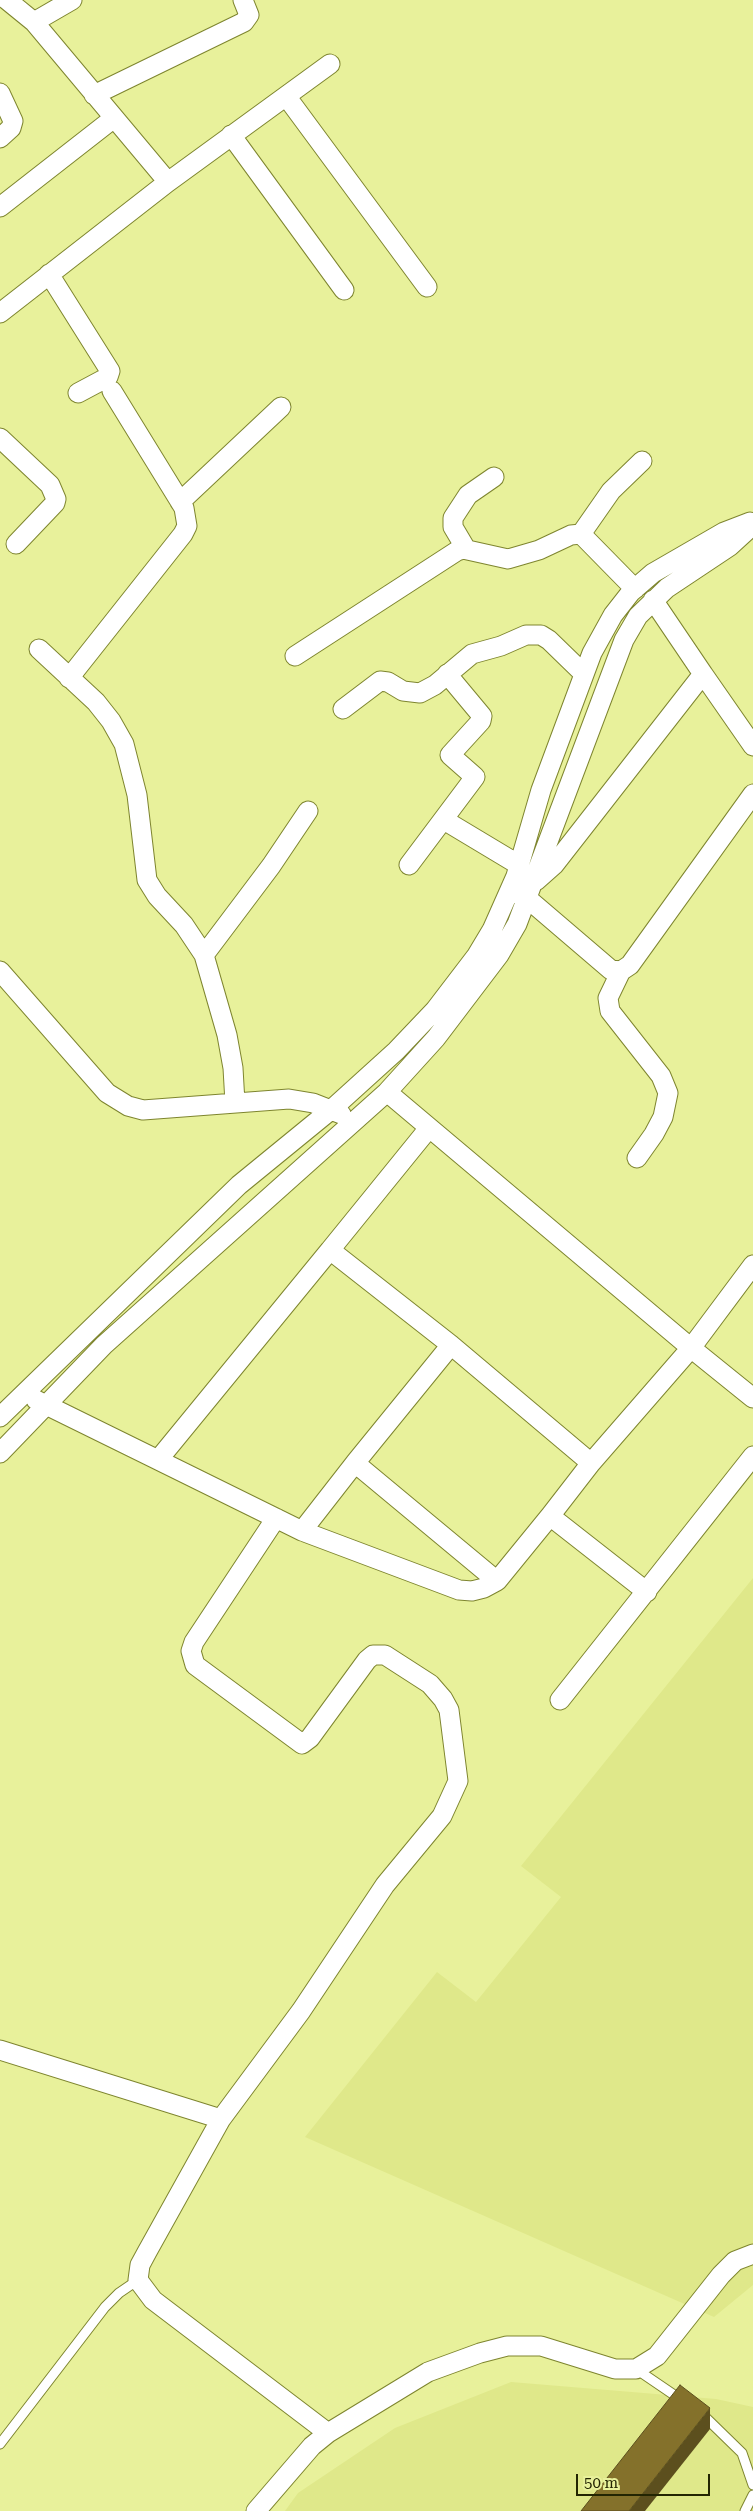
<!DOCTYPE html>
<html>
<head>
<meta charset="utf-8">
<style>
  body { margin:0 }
  #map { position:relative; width:753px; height:2511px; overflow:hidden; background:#e8f19b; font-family:"Roboto Serif",serif }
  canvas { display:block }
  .scale { position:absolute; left:576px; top:2474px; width:134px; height:22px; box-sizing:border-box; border:2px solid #232502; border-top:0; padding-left:6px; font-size:15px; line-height:18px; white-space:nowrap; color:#232502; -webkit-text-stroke:4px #e8f19b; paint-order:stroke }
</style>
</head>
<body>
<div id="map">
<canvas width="753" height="2511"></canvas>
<div class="scale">50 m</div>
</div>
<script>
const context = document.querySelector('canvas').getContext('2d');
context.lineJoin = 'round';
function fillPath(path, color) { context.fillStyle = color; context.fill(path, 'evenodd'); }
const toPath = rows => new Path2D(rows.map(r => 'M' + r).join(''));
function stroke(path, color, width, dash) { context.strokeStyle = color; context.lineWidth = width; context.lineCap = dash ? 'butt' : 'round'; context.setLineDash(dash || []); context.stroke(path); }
const built = toPath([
  [753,1578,753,2285,714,2317,305,2137,437,1972,476,2002,561,1897,521,1866],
  [511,2382,716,2399,753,2407,753,2511,285,2511,298,2493,395,2428]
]);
const service = toPath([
  [636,2369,683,2401],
  [702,2414,742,2453,753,2485],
  [0,2444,105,2307,119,2293,138,2280],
  [745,2511,753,2495]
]);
const minor = toPath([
  [7,0,34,22,72,0],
  [34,22,168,182],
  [0,93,13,121,11,128,0,138],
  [94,95,244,22,249,15,243,0],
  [286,96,427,287],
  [231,135,344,290],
  [0,207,114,118],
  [49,274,110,371,108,377,78,393],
  [0,313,168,182,330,64],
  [0,438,50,485,56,499,55,503,16,544],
  [180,502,281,407],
  [581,534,611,491,642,461],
  [466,549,453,527,453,518,468,495,494,477],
  [39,649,96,702,111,721,124,744,137,795,147,880,157,896,184,925,204,955,227,1035,233,1068,235,1103],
  [295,656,457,551,463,549,508,559,539,550,571,535,581,534,635,589],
  [703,674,753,746],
  [69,678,183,534,187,526,184,508,112,391],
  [343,709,380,681,388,682,403,691,420,693,435,685,472,654,501,646,526,635,541,635,549,640,584,674],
  [444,820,519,865],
  [409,865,475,777,450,755,481,721,482,716,447,674],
  [536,881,554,865,703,674,653,600],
  [518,894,528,899,611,970,621,971,630,965,753,794],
  [204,955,271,866,308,811],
  [0,971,107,1093,128,1106,143,1110,289,1099,313,1103,341,1114],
  [621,971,608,998,610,1011,661,1076,668,1093,663,1117,654,1134,637,1158],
  [387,1092,691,1348,753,1265],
  [429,1128,330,1250,451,1345,591,1463],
  [451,1345,355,1463,497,1581,550,1516],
  [36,1400,158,1460,330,1250],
  [0,1417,239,1185,332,1109,396,1051,435,1010,477,955,492,930,516,876,541,790,592,653,613,615,631,592,653,573,724,532,750,522],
  [0,1453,104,1345,387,1092,436,1038,499,955,517,924,624,640,638,616,667,588,730,546,753,525],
  [158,1460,302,1531,355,1463],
  [276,1518,194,1642,191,1651,195,1665,302,1744,310,1738,367,1660,373,1655,385,1655,430,1684,443,1699,449,1710,458,1781,442,1816,385,1885,301,2011,221,2119,147,2252,140,2265,138,2280,153,2300,328,2433],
  [302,1531,459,1590,472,1591,484,1588,497,1581],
  [647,1592,550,1516,591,1463,691,1348,753,1398],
  [560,1700,753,1456],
  [0,2050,221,2119],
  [256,2511,312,2446,328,2433,428,2372,480,2353,507,2346,541,2346,615,2369,636,2369,657,2356,721,2275,735,2261,753,2254]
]);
const shadedWall = toPath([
  [710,2408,710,2429,645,2511,629,2511]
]);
const building = toPath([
  [680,2385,710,2408,629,2511,581,2511,680,2385]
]);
fillPath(built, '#dfe88a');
stroke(service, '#7e852f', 11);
stroke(minor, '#7e852f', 21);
stroke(service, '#fff', 9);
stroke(minor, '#fff', 19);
fillPath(shadedWall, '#5c4f1e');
fillPath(building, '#84712b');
stroke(building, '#5c4f1e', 1);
</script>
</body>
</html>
